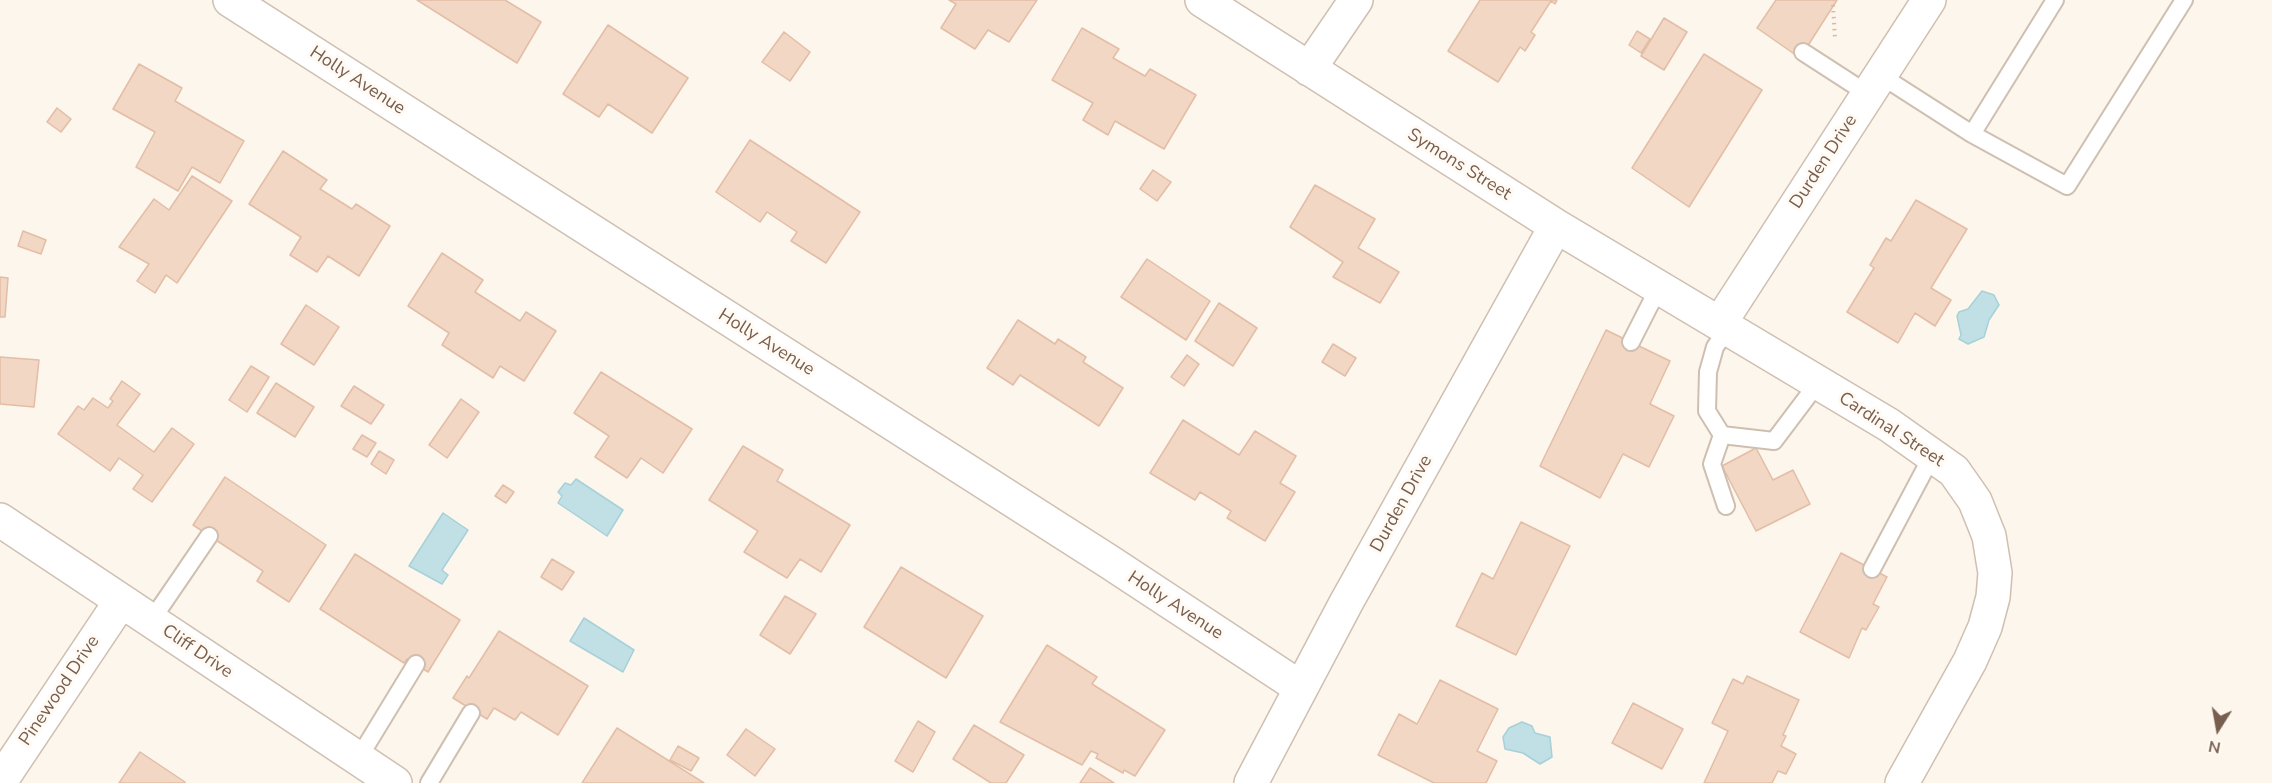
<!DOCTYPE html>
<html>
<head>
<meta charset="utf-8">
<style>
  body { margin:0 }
  #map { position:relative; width:2272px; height:783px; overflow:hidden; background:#fcf6ec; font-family:"Nunito Sans",sans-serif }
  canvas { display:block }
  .north { position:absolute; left:2188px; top:699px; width:60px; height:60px; -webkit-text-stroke:4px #fffaf3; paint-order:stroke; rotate:191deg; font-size:16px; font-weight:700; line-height:24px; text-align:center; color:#785e4e }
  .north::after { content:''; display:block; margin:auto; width:21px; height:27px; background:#785e4e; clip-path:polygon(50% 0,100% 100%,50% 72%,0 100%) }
</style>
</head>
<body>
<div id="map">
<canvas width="2272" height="783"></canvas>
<div class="north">N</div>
</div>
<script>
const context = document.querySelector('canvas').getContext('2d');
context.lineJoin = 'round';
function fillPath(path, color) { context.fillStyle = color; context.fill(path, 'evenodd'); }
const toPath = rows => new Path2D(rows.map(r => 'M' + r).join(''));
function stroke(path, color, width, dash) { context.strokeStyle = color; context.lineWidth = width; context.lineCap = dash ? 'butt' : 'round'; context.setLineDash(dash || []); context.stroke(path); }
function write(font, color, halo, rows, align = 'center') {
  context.font = font + ' "Nunito Sans",sans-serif'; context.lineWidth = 6; context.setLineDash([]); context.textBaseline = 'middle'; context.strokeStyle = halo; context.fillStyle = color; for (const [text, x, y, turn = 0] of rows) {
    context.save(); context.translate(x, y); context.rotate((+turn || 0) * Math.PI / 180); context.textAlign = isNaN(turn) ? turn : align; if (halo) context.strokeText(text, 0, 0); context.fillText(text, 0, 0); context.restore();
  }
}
const water = toPath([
  [1982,291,1994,295,1999,305,1989,320,1984,337,1968,344,1959,339,1961,335,1957,316,1959,312,1968,309,1982,291],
  [576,479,623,510,607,536,558,503,562,496,558,492,565,483,571,485,576,479],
  [443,513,468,530,442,570,448,575,442,584,409,566,443,513],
  [584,618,634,650,623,672,570,641,584,618],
  [1522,722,1532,726,1535,733,1550,737,1552,757,1540,764,1523,753,1505,749,1503,737,1509,728,1522,722]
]);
const building = toPath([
  [417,0,505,0,541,22,517,63,417,0],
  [949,0,1037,0,1009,42,988,30,975,49,941,28,956,4,949,0],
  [1480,0,1557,0,1555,4,1551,1,1531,32,1535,35,1525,51,1520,47,1498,82,1448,51,1480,0],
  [1776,0,1837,0,1800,58,1757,28,1776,0],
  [1664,18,1687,32,1664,70,1641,56,1664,18],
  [608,25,688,78,652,133,608,104,599,117,563,94,608,25],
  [1082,28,1119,49,1113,58,1145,76,1150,69,1196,95,1164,149,1115,121,1108,135,1083,120,1093,103,1052,80,1082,28],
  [1637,31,1650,39,1641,53,1629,45,1637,31],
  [784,32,810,52,790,81,762,62,784,32],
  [1704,54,1762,90,1689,207,1632,168,1704,54],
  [139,64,182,88,175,101,244,141,220,183,192,167,178,191,136,167,155,132,113,109,139,64],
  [57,108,71,119,61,132,47,122,57,108],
  [750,140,860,212,826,263,791,241,797,232,767,212,760,222,716,192,750,140],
  [283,151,327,180,320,189,352,209,356,204,390,226,359,276,328,256,317,272,290,255,301,237,249,204,283,151],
  [1153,170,1171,182,1157,201,1140,189,1153,170],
  [192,176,232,201,177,283,166,275,155,293,137,281,149,264,119,247,154,199,169,210,192,176],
  [1315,185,1375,219,1358,248,1399,272,1380,303,1333,277,1343,262,1290,227,1315,185],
  [1916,200,1967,229,1931,288,1951,300,1935,326,1915,313,1898,343,1847,312,1874,268,1870,265,1886,238,1891,241,1916,200],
  [23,231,46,240,41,254,18,246,23,231],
  [442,253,483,280,475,292,520,321,526,312,556,331,524,381,500,366,493,378,442,345,449,333,408,306,442,253],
  [1147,259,1210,301,1186,340,1121,297,1147,259],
  [0,277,8,278,5,317,0,317,0,277],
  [1219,303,1257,328,1233,366,1195,341,1219,303],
  [306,305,339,327,314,365,281,344,306,305],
  [1018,320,1055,344,1058,339,1086,357,1083,362,1123,388,1099,426,1020,375,1013,385,987,368,1018,320],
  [1606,330,1670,361,1650,404,1674,416,1649,467,1623,454,1600,498,1540,466,1606,330],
  [1333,344,1356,358,1345,376,1322,362,1333,344],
  [1187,355,1199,364,1184,386,1171,377,1187,355],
  [0,357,39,360,34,407,0,404,0,357],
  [251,366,269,377,247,412,229,400,251,366],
  [601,372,692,429,663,473,641,458,627,478,595,457,609,436,574,413,601,372],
  [122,381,140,394,117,425,154,452,172,428,194,444,152,502,133,489,143,475,119,458,110,471,58,434,78,406,84,410,93,398,108,408,113,401,110,399,122,381],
  [276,383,314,407,295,437,257,413,276,383],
  [354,386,384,405,371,424,341,406,354,386],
  [461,399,479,412,447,458,429,445,461,399],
  [1183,420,1239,455,1255,431,1296,456,1280,483,1295,492,1265,541,1227,518,1231,511,1200,492,1195,500,1150,473,1183,420],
  [362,435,376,443,367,457,353,449,362,435],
  [743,446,783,470,777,481,850,525,821,572,800,559,787,578,744,552,758,531,709,500,743,446],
  [1756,448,1773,480,1793,470,1810,504,1756,531,1722,466,1756,448],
  [379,451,394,460,386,474,371,464,379,451],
  [225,477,326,545,289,602,257,581,263,571,193,525,225,477],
  [503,485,514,492,506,503,495,496,503,485],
  [1521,522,1570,546,1516,655,1456,626,1482,573,1493,579,1521,522],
  [1841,553,1887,577,1873,604,1879,607,1866,630,1862,628,1849,658,1800,632,1841,553],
  [355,554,460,620,428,672,407,659,404,663,320,609,355,554],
  [552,559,574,572,562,590,541,577,552,559],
  [901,567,983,616,946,678,864,627,901,567],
  [785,596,816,614,790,654,760,635,785,596],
  [499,631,588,686,558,735,521,712,515,720,494,708,487,719,453,698,467,676,469,678,499,631],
  [1047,645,1097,677,1092,684,1165,730,1135,776,1124,770,1123,773,1096,758,1098,754,1091,751,1082,765,1000,722,1047,645],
  [1747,676,1799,700,1783,735,1786,736,1781,746,1796,754,1786,774,1778,771,1772,783,1704,783,1728,731,1712,723,1733,679,1743,684,1747,676],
  [1440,680,1498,709,1477,751,1497,761,1486,783,1434,783,1378,755,1399,714,1417,724,1440,680],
  [1633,703,1683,729,1662,769,1612,743,1633,703],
  [918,721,935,732,913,772,895,761,918,721],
  [974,725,1024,755,1006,783,991,783,953,759,974,725],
  [617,728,704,783,582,783,617,728],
  [746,729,775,749,755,776,727,755,746,729],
  [678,746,699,758,691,771,670,760,678,746],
  [140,752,185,782,185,783,119,783,140,752],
  [1090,768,1114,783,1080,783,1090,768]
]);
const path = toPath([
  [1833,5,1835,40]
]);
const lane = toPath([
  [2055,0,1972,134,2067,186,2184,0],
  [1803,52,1868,94],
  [1880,75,1972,134],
  [1728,328,1715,347,1708,372,1707,411,1722,435,1774,441,1817,384],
  [1631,342,1659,287],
  [1722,435,1712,464,1726,506],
  [1872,569,1933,454],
  [151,621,209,536],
  [358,759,416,664],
  [429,783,471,713]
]);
const street = toPath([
  [230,0,1108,561,1301,688],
  [1202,0,1556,226,1889,425,1954,471,1975,501,1989,536,1995,573,1993,597,1985,627,1970,661,1902,783],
  [1309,69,1356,0],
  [1720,323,1929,0],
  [0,520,395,783],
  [0,782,121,601],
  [1251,783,1346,603,1556,226]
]);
const streetNames = [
  ["Holly Avenue",357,81,33],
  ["Durden Drive",1824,162,-57],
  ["Symons Street",1459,165,32],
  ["Holly Avenue",766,343,32],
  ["Cardinal Street",1891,430,33],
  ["Durden Drive",1402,504,-61],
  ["Holly Avenue",1175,606,33],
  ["Cliff Drive",197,652,34],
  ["Pinewood Drive",60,691,-56]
];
fillPath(water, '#c0e0e6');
stroke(water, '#a7d0d8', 1.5);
fillPath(building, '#f1d7c4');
stroke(building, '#e3bda5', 1.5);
stroke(lane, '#cfbfb1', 20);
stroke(street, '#cfbfb1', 36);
stroke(path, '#d7baa6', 4, [1.5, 4.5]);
stroke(lane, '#fff', 16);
stroke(street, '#fff', 33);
write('18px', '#785e4e', '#fffaf3', streetNames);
</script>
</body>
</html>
